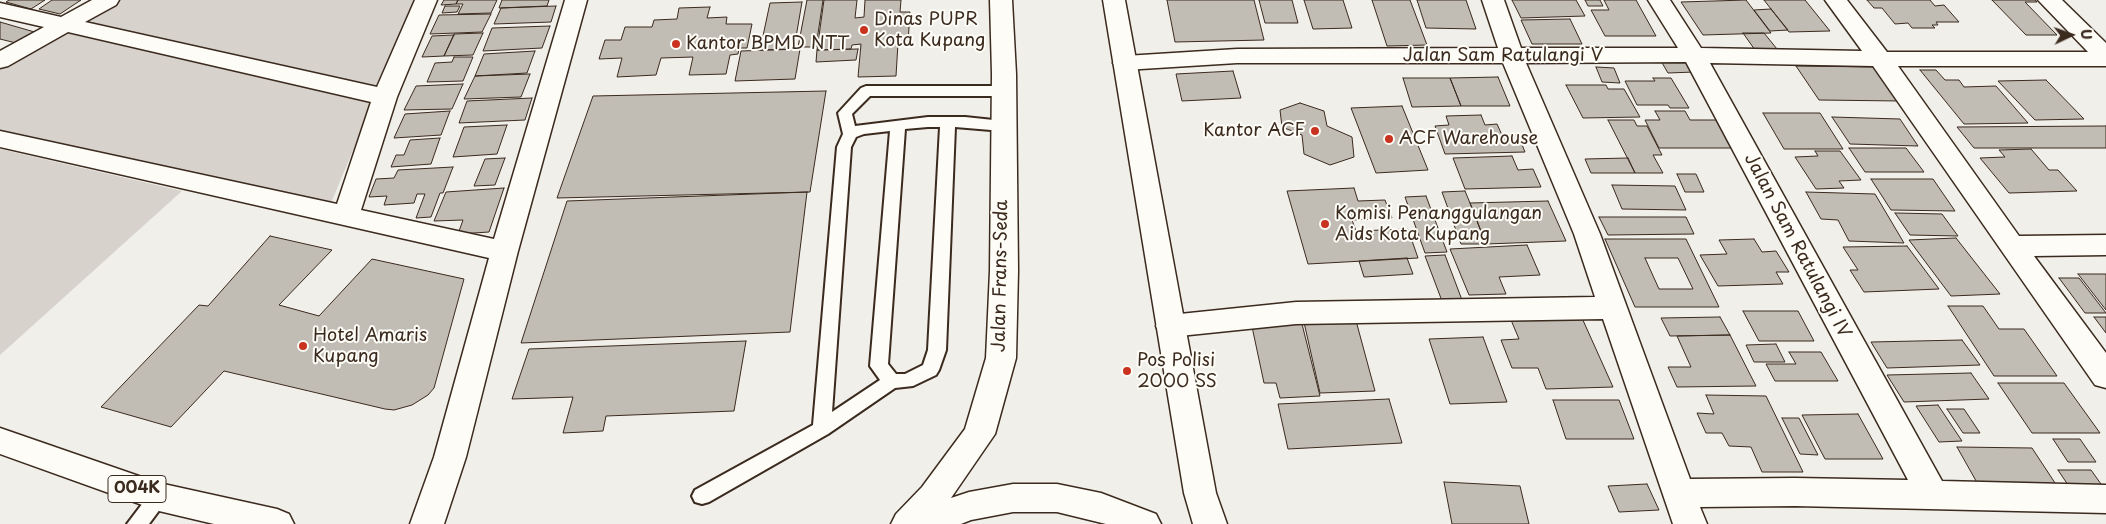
<!DOCTYPE html>
<html>
<head>
<meta charset="utf-8">
<style>
  body { margin:0 }
  #map { position:relative; width:2106px; height:524px; overflow:hidden; background:#f1efea; font-family:"Playpen Sans",sans-serif }
  canvas { display:block }
  .north { position:absolute; left:2046px; top:10px; width:50px; height:50px; -webkit-text-stroke:4px #fdfcf7; paint-order:stroke; rotate:87deg; font-size:14px; font-weight:700; line-height:20px; text-align:center; color:#3b2a1e }
  .north::after { content:''; display:block; margin:auto; width:18px; height:22px; background:#3b2a1e; clip-path:polygon(50% 0,100% 100%,50% 72%,0 100%) }
</style>
</head>
<body>
<div id="map">
<canvas width="2106" height="524"></canvas>
<div class="north">U</div>
</div>
<script>
const context = document.querySelector('canvas').getContext('2d');
context.lineJoin = 'round';
function fillPath(path, color) { context.fillStyle = color; context.fill(path, 'evenodd'); }
const toPath = rows => new Path2D(rows.map(r => 'M' + r).join(''));
function stroke(path, color, width, dash) { context.strokeStyle = color; context.lineWidth = width; context.lineCap = dash ? 'butt' : 'round'; context.setLineDash(dash || []); context.stroke(path); }
function write(font, color, halo, rows, align = 'center') {
  context.font = font + ' "Playpen Sans",sans-serif'; context.lineWidth = 4; context.setLineDash([]); context.textBaseline = 'middle'; context.strokeStyle = halo; context.fillStyle = color; for (const [text, x, y, turn = 0] of rows) {
    context.save(); context.translate(x, y); context.rotate((+turn || 0) * Math.PI / 180); context.textAlign = isNaN(turn) ? turn : align; if (halo) context.strokeText(text, 0, 0); context.fillText(text, 0, 0); context.restore();
  }
}
const green = toPath([
  [118,0,416,0,331,203,0,131,0,69],
  [0,149,182,191,0,355]
]);
const building = toPath([
  [9,0,45,0,31,9,6,2,9,0],
  [52,0,81,0,60,14,39,9,52,0],
  [444,0,458,0,456,4,441,5,444,0],
  [458,0,497,0,491,13,458,14,463,4,456,4,458,0],
  [502,0,549,0,547,6,499,8,502,0],
  [807,0,823,0,816,47,798,47,807,0],
  [824,0,857,0,855,18,864,17,865,0,901,0,900,12,910,12,908,43,898,43,896,76,858,77,861,44,852,45,851,49,817,50,824,0],
  [1167,0,1254,0,1264,40,1175,42,1167,0],
  [1259,0,1292,0,1298,23,1265,23,1259,0],
  [1304,0,1343,0,1352,28,1313,29,1304,0],
  [1372,0,1410,0,1427,45,1387,46,1372,0],
  [1417,0,1466,0,1476,29,1426,28,1417,0],
  [1512,0,1576,0,1585,16,1521,18,1512,0],
  [1585,0,1600,0,1603,6,1588,6,1585,0],
  [1604,0,1636,0,1656,36,1605,36,1591,10,1609,10,1604,0],
  [1746,0,1771,33,1703,35,1681,2,1746,0],
  [1764,0,1805,0,1830,31,1789,32,1764,0],
  [1867,0,1930,0,1935,6,1944,5,1959,22,1936,22,1938,25,1932,25,1935,28,1912,28,1908,23,1895,24,1882,8,1874,8,1867,0],
  [1992,0,2035,0,2037,2,2025,2,2057,35,2026,35,1992,0],
  [802,2,794,49,760,50,770,3,802,2],
  [445,6,460,6,457,12,442,13,445,6],
  [556,6,551,22,494,24,501,8,556,6],
  [710,7,707,18,727,17,726,24,752,24,747,48,739,48,738,54,730,55,726,74,689,75,693,57,661,58,656,75,617,77,622,58,599,59,605,40,621,40,625,27,652,27,654,20,677,19,679,8,710,7],
  [1771,9,1788,30,1770,31,1754,10,1771,9],
  [491,14,482,32,430,34,439,15,491,14],
  [1570,19,1582,44,1532,44,1521,20,1570,19],
  [0,22,38,33,20,44,0,39,0,22],
  [550,26,542,48,483,51,492,28,550,26],
  [483,33,473,55,444,56,454,34,483,33],
  [1743,33,1764,33,1777,49,1755,50,1743,33],
  [454,35,444,56,422,57,432,36,454,35],
  [800,49,795,79,735,81,741,51,800,49],
  [858,49,856,60,816,62,817,50,858,49],
  [535,51,527,73,475,76,484,54,535,51],
  [454,57,473,57,463,81,427,82,435,63,452,62,454,57],
  [1688,60,1695,72,1668,73,1661,61,1688,60],
  [1796,66,1875,67,1900,101,1819,100,1796,66],
  [1596,67,1614,68,1620,83,1602,82,1596,67],
  [1920,70,1936,70,1945,80,1959,80,1964,87,1996,86,2028,123,1964,124,1920,70],
  [1233,71,1241,98,1182,101,1176,74,1233,71],
  [530,74,521,97,464,99,475,76,530,74],
  [1498,77,1510,106,1461,106,1450,78,1498,77],
  [1403,78,1450,78,1461,106,1412,107,1403,78],
  [1653,78,1671,78,1689,108,1670,108,1668,105,1637,105,1625,81,1655,81,1653,78],
  [2046,80,2084,119,2035,120,1998,81,2046,80],
  [463,84,452,109,404,110,416,86,463,84],
  [1566,85,1606,85,1608,89,1624,89,1640,117,1583,118,1566,85],
  [826,91,810,192,557,198,593,96,826,91],
  [532,98,525,120,459,123,467,101,532,98],
  [1300,103,1324,111,1327,126,1352,137,1354,157,1330,165,1304,154,1302,135,1282,127,1280,110,1300,103],
  [1402,106,1428,170,1376,173,1351,108,1402,106],
  [450,111,441,135,394,138,405,114,450,111],
  [1655,111,1685,111,1690,120,1722,120,1739,148,1659,148,1645,120,1660,120,1655,111],
  [1763,113,1820,113,1843,149,1784,149,1763,113],
  [1481,115,1485,125,1497,124,1502,135,1518,135,1525,152,1445,154,1435,126,1449,125,1446,116,1481,115],
  [1832,117,1900,119,1918,146,1850,144,1832,117],
  [1608,120,1634,120,1637,126,1647,126,1662,155,1653,155,1663,173,1635,173,1608,120],
  [507,125,497,154,453,157,464,127,507,125],
  [2106,126,2106,148,1974,148,1957,127,2106,126],
  [440,138,431,164,391,167,396,155,404,155,410,140,440,138],
  [1849,148,1906,148,1924,172,1865,172,1849,148],
  [2031,149,2049,170,2058,170,2077,191,2009,193,1980,158,2005,157,1999,150,2031,149],
  [1815,151,1840,151,1861,180,1839,181,1844,188,1816,189,1795,157,1818,156,1815,151],
  [1512,156,1518,170,1533,169,1541,187,1465,189,1453,158,1512,156],
  [505,158,495,185,474,186,485,159,505,158],
  [1628,158,1635,173,1591,173,1585,159,1628,158],
  [453,167,443,193,440,193,431,217,416,218,425,194,417,194,414,203,384,205,387,196,369,197,376,179,394,178,398,170,453,167],
  [1677,174,1696,174,1704,192,1685,192,1677,174],
  [1871,179,1933,179,1955,211,1891,210,1871,179],
  [1612,185,1675,186,1686,210,1622,209,1612,185],
  [504,188,489,232,458,234,463,220,434,221,446,192,504,188],
  [1354,188,1358,201,1385,200,1392,218,1352,220,1356,231,1408,229,1418,258,1308,264,1287,191,1354,188],
  [1465,191,1470,203,1486,244,1461,244,1442,192,1465,191],
  [807,192,790,332,521,343,567,201,807,192],
  [1806,192,1875,194,1904,243,1849,241,1838,220,1821,219,1806,192],
  [1426,196,1447,252,1425,253,1405,197,1426,196],
  [1548,201,1566,241,1486,244,1470,203,1548,201],
  [1895,213,1942,214,1958,236,1910,235,1895,213],
  [1599,217,1686,217,1694,234,1608,235,1599,217],
  [270,236,332,250,279,305,319,316,372,259,464,279,434,388,428,395,412,405,394,410,385,409,224,371,171,427,101,407,199,305,208,306,270,236],
  [1956,238,2000,294,1951,296,1909,240,1956,238],
  [1605,239,1686,239,1719,307,1635,307,1605,239],
  [1645,258,1678,258,1693,289,1659,289,1645,258],
  [1754,239,1762,252,1776,251,1789,272,1776,272,1783,284,1718,286,1700,255,1727,254,1719,240,1754,239],
  [1527,245,1540,275,1499,277,1506,294,1469,295,1450,249,1527,245],
  [1907,246,1939,289,1864,292,1850,270,1858,270,1843,247,1907,246],
  [1445,255,1462,300,1442,301,1425,256,1445,255],
  [1407,258,1413,274,1364,277,1359,261,1407,258],
  [2078,274,2106,274,2106,310,2078,274],
  [2059,278,2079,278,2106,313,2085,313,2059,278],
  [1948,306,1983,306,1999,329,2024,329,2057,376,1994,376,1948,306],
  [1743,311,1798,311,1814,341,1759,341,1743,311],
  [1355,317,1375,391,1320,393,1303,318,1355,317],
  [1720,317,1730,335,1670,336,1661,318,1720,317],
  [2094,317,2106,317,2106,333,2094,317],
  [1582,318,1613,387,1546,389,1538,368,1512,368,1501,340,1519,339,1511,320,1582,318],
  [1301,320,1320,396,1280,398,1276,383,1264,383,1251,322,1301,320],
  [1730,335,1756,386,1677,387,1668,367,1691,367,1677,336,1730,335],
  [1483,337,1507,402,1450,404,1429,339,1483,337],
  [1962,340,1980,365,1887,368,1871,342,1962,340],
  [746,341,734,411,606,416,603,431,563,433,573,397,512,399,529,349,746,341],
  [1776,344,1785,362,1754,362,1746,345,1776,344],
  [1789,352,1821,352,1838,381,1775,381,1766,364,1796,364,1789,352],
  [1971,373,1989,399,1904,402,1887,375,1971,373],
  [1998,383,2064,383,2100,433,2032,433,1998,383],
  [1706,395,1766,396,1803,472,1762,472,1751,447,1729,446,1722,433,1706,433,1697,413,1714,414,1706,395],
  [1389,399,1402,443,1288,449,1278,404,1389,399],
  [1553,400,1619,400,1634,439,1566,439,1553,400],
  [1938,405,1962,441,1939,442,1916,406,1938,405],
  [1947,409,1964,409,1980,433,1963,433,1947,409],
  [1858,414,1883,459,1825,459,1802,415,1858,414],
  [1782,418,1799,418,1818,455,1800,454,1782,418],
  [2053,439,2080,439,2096,462,2068,462,2053,439],
  [1957,447,2032,448,2059,489,1980,488,1957,447],
  [2058,470,2091,470,2106,491,2072,491,2058,470],
  [1444,482,1520,486,1529,524,1452,524,1444,482],
  [1647,484,1659,510,1619,512,1608,486,1647,484]
]);
const lane = toPath([
  [866,86,1003,86,1008,88,1010,91,1008,94,1003,96,870,96,852,114,855,126,928,117,965,117,1003,121,1008,123,1010,126,1008,129,1003,131,955,127,946,350,939,370,936,375,913,386,895,388,828,434,709,502,702,504,695,502,692,496,695,490,813,425,837,147,843,134,838,113,861,88,866,86],
  [928,127,940,127,928,350,923,365,905,374,896,374,888,364,905,129,928,127],
  [890,131,870,366,880,380,832,412,851,147,856,137,864,134,890,131],
  [159,489,166,491,169,497,149,524,127,524,152,491,159,489]
]);
const street = toPath([
  [92,0,119,0,116,5,85,22,377,87,415,0,437,0,397,97,361,210,494,239,565,0,587,0,518,251,466,457,444,524,410,524,434,457,489,258,0,147,0,131,337,204,371,102,68,32,8,66,0,68,0,51,44,27,0,17,0,3,61,17,92,0],
  [1482,0,1504,0,1521,48,1678,48,1648,0,1670,0,1701,48,1862,51,1825,0,1847,0,1887,52,2088,52,2038,0,2062,0,2106,43,2106,66,1898,66,2019,236,2106,235,2106,255,2034,256,2106,353,2106,388,2095,385,1873,66,1710,63,1942,481,2106,485,2106,513,1795,506,1700,507,1707,524,1673,524,1603,319,1296,324,1170,337,1160,334,1156,326,1160,318,1170,315,1296,302,1595,297,1574,234,1503,63,1237,63,1125,70,1117,68,1113,63,1117,58,1125,56,1237,49,1498,48,1482,0],
  [1686,62,1908,480,1795,478,1690,479,1600,234,1526,63,1686,62]
]);
const primary = toPath([
  [990,0,1012,0,1016,74,1018,271,1016,358,995,434,951,498,969,492,1013,484,1057,484,1101,493,1156,514,1161,524,1106,524,1057,512,1013,512,971,520,961,524,891,524,896,514,922,487,965,429,986,358,990,271,992,74,990,0],
  [1103,0,1125,0,1216,493,1227,524,1193,524,1184,493,1103,0],
  [0,428,159,483,277,509,289,514,294,524,214,524,159,511,0,454,0,428]
]);
const markers = [
  [864,30,5,"#c8321e"],
  [676,44,5,"#c8321e"],
  [1315,131,5,"#c8321e"],
  [1389,139,5,"#c8321e"],
  [1325,224,5,"#c8321e"],
  [303,346,5,"#c8321e"],
  [1127,371,5,"#c8321e"]
];
const shields = [
  [137,489,58]
];
const shieldNames = [
  ["004K",137,489]
];
const poiNames = [
  ["Dinas PUPR",874,20],
  ["Kota Kupang",874,41],
  ["Kantor BPMD NTT",686,44],
  ["Kantor ACF",1305,131,"right"],
  ["ACF Warehouse",1399,139],
  ["Komisi Penanggulangan",1335,214],
  ["Aids Kota Kupang",1335,235],
  ["Hotel Amaris",313,336],
  ["Kupang",313,357],
  ["Pos Polisi",1137,361],
  ["2000 SS",1137,382]
];
const streetNames = [
  ["Jalan Sam Ratulangi V",1503,56],
  ["Jalan Sam Ratulangi IV",1797,246,62],
  ["Jalan Frans-Seda",1001,276,-89]
];
fillPath(green, '#d7d2cc');
fillPath(building, '#c1bcb4');
stroke(building, '#3b2a1e', 1);
stroke(lane, '#3b2a1e', 4);
stroke(street, '#3b2a1e', 3);
stroke(primary, '#3b2a1e', 3);
fillPath(lane, '#fdfcf7');
fillPath(street, '#fdfcf7');
fillPath(primary, '#fdfcf7');
for (const [x, y, r, color] of markers) { const dot = new Path2D(); dot.arc(x, y, r, 0, 2 * Math.PI); context.fillStyle = color; context.fill(dot); stroke(dot, '#fdfcf7', 2); }
for (const [x, y, w] of shields) { const box = new Path2D(); box.roundRect(x - w / 2, y - 13.5, w, 27, 4); context.fillStyle = '#fdfcf7'; context.fill(box); stroke(box, '#3b2a1e', 1); }
write('bold 16px', '#3b2a1e', null, shieldNames);
write('18px', '#3b2a1e', '#fdfcf7', poiNames, 'left');
write('18px', '#3b2a1e', '#fdfcf7', streetNames);
</script>
</body>
</html>
